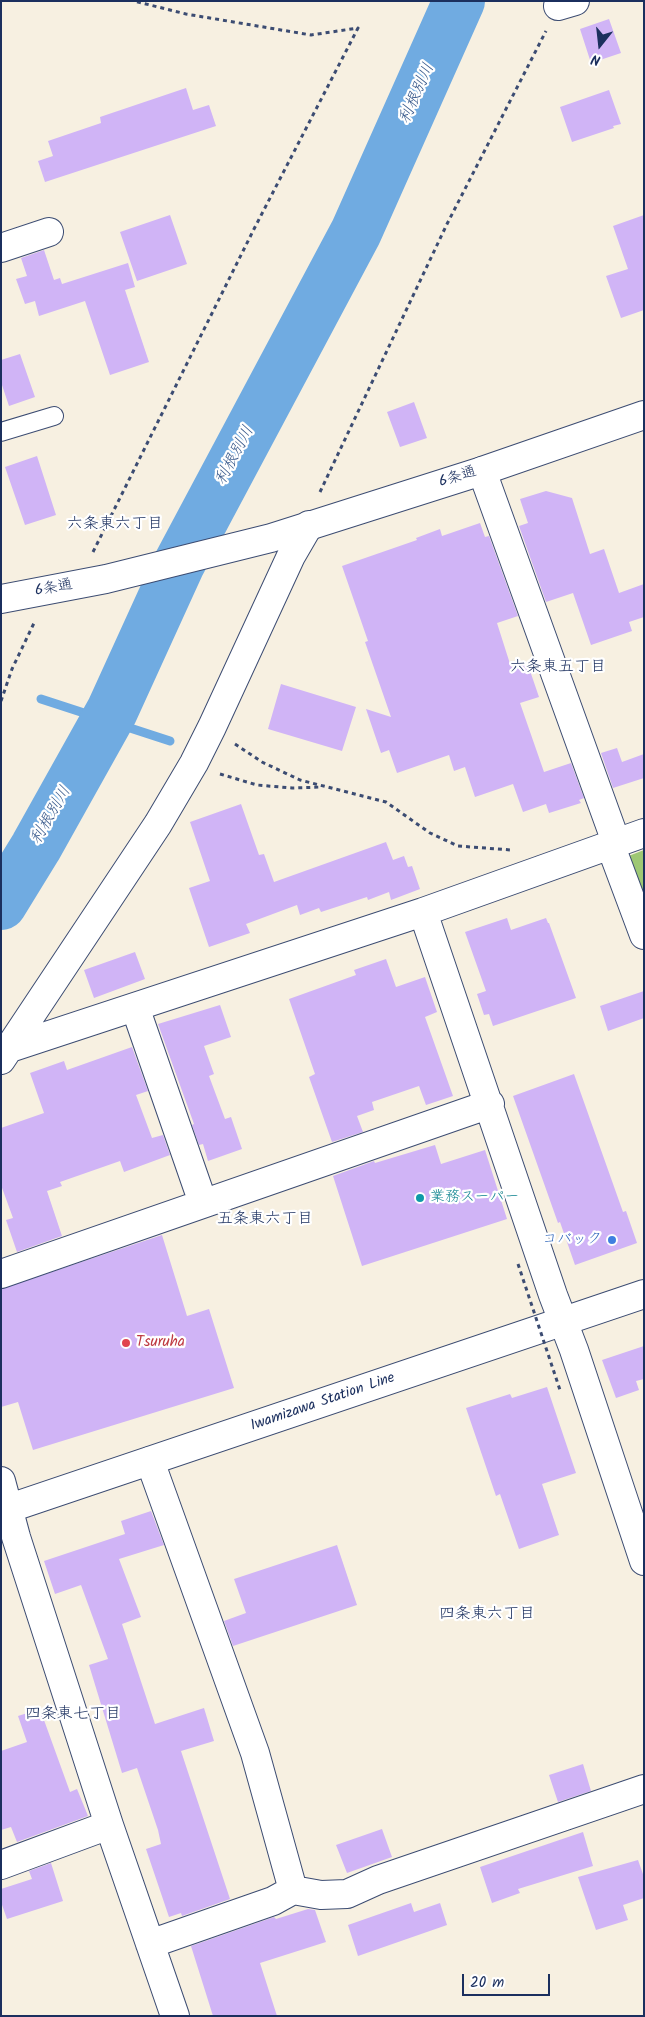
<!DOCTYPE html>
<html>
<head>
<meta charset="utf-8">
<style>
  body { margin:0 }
  #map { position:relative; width:645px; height:2017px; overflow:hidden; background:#f7f0e1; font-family:Kalam,sans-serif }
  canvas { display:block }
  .frame { position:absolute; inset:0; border:2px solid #1b2f5e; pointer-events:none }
  .north { position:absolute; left:575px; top:20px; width:50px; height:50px; -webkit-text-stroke:4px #fff; paint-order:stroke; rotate:196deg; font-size:14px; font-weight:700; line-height:20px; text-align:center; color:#1b2f5e }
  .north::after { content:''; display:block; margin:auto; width:18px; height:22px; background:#1b2f5e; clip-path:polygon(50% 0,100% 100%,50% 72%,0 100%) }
  .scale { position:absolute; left:462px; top:1974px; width:88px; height:22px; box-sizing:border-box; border:2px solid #1b2f5e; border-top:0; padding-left:6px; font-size:15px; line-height:18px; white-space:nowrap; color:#1b2f5e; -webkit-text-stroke:4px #fff; paint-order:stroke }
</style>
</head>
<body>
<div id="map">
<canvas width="645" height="2017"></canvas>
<div class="frame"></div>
<div class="north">N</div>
<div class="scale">20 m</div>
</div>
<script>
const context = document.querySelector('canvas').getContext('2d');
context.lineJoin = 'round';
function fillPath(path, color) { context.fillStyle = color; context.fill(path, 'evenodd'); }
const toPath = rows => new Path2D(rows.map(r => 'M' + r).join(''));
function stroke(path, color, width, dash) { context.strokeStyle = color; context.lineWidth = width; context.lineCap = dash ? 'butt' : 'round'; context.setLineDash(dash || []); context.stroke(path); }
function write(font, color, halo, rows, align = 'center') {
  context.font = font + ' Kalam,"Klee One",sans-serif'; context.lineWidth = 4.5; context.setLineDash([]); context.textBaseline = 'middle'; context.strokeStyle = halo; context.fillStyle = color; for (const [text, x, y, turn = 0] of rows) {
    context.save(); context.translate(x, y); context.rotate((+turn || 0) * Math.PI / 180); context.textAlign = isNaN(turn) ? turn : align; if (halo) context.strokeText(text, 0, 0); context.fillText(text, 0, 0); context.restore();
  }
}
const green = toPath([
  [644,850,644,907,626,857]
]);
const stream = toPath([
  [41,699,170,741]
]);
const river = toPath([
  [1,904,36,847,112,711,179,564,356,232,459,1]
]);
const building = toPath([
  [609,19,621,53,591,63,580,29],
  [186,88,193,110,209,105,216,126,45,182,38,161,53,156,48,141,101,123,100,117],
  [609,90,621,124,613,126,614,128,572,142,560,107],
  [170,215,187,264,137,281,120,232],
  [644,215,644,310,621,318,606,276,628,269,613,226],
  [44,250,54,280,60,278,62,284,128,263,135,287,125,290,149,362,110,375,85,301,39,316,35,301,25,304,16,279,27,276,21,258],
  [20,354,35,397,9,406,1,382,1,360],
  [414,402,427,438,400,447,387,412],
  [37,456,56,515,25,525,5,467],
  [546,491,572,498,590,554,604,549,619,593,644,584,644,617,629,622,632,631,591,645,573,593,546,602,519,526,528,523,520,499],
  [480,523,485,537,489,536,518,616,497,623,511,667,527,662,539,697,520,703,544,772,571,763,584,798,579,800,581,803,549,813,546,804,523,812,513,784,475,797,465,767,454,771,449,755,397,773,389,750,381,753,366,709,391,717,365,642,368,641,342,566,417,540,416,538,440,529,442,536],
  [281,684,356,707,342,751,268,729],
  [617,748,622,762,644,754,644,778,613,788,601,753],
  [241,804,259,855,264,854,274,882,386,842,393,860,404,856,408,867,412,866,420,889,391,900,389,892,368,900,367,897,321,912,319,908,300,915,297,905,246,924,250,933,209,947,189,888,210,881,190,822],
  [507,918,511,930,546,918,548,923,549,923,576,998,493,1026,489,1014,484,1015,477,994,486,991,465,932],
  [135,952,145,979,94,998,84,970],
  [386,959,396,987,425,977,437,1012,425,1017,453,1096,426,1105,419,1086,372,1102,374,1110,357,1116,363,1132,332,1142,309,1077,315,1074,289,999,356,975,354,970],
  [644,991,644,1018,608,1031,600,1006],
  [220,1005,231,1037,204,1046,214,1074,209,1076,225,1119,231,1117,242,1149,208,1161,203,1144,199,1145,192,1125,194,1124,158,1024],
  [132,1047,148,1091,136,1095,152,1138,163,1135,170,1155,124,1172,120,1161,60,1182,62,1186,47,1191,62,1236,17,1252,6,1220,13,1218,1,1185,1,1128,44,1113,30,1073,64,1061,67,1070],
  [574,1074,623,1212,626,1211,637,1243,575,1265,560,1222,558,1223,513,1096],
  [435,1145,441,1164,485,1150,507,1219,362,1266,333,1176,374,1161,375,1163],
  [162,1235,187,1316,209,1309,234,1388,33,1450,18,1402,1,1407,1,1289],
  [644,1346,644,1379,636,1381,639,1390,616,1398,602,1360],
  [547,1387,576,1473,542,1484,559,1535,519,1549,500,1494,496,1496,466,1408,510,1394,512,1398],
  [151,1511,164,1545,119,1559,141,1617,122,1624,155,1724,204,1708,214,1741,181,1751,230,1899,182,1916,181,1913,169,1917,146,1849,161,1844,158,1830,137,1768,122,1773,89,1665,108,1659,81,1585,55,1594,44,1561,125,1534,121,1521],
  [337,1545,357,1605,233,1646,224,1621,246,1613,234,1579],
  [40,1709,70,1792,77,1789,88,1816,17,1842,11,1827,1,1830,1,1751,27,1742,18,1716],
  [583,1764,591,1791,558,1802,549,1775],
  [382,1829,392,1857,347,1873,336,1845],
  [583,1832,593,1866,518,1889,520,1893,492,1903,480,1867],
  [638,1860,644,1877,644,1898,623,1905,628,1920,596,1930,578,1877],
  [51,1863,63,1901,7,1919,1,1902,1,1889,32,1879,29,1871],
  [411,1903,414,1912,440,1903,447,1925,358,1956,348,1925],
  [308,1909,315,1910,326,1942,260,1963,277,2016,213,2016,191,1946,274,1917,276,1919]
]);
const path = toPath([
  [320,492,447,224,546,31],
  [93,552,254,229,358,28,311,35,186,14,134,1],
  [1,701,12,669,35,621],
  [235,744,262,762,300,780,386,802,430,833,458,846,511,850],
  [220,774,257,785,292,788,322,787]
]);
const lane = toPath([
  [1,432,54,416]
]);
const street = toPath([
  [558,6,575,1],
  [1,248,49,232],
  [482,471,616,842],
  [644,833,423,912,553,1295,574,1350,644,1561],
  [610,844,644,935],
  [135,1007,203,1203],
  [4,1050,423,912],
  [1,1060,158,824,194,763,212,727,291,556,309,525],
  [1,1274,490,1104],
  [150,1461,255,1753,293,1890,273,1901,150,1944],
  [1,1481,16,1537,109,1825,175,2016],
  [1,1865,109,1825],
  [293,1890,321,1895,347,1894,378,1880,644,1789]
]);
const secondary = toPath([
  [1,599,106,579,271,538,482,471,644,415],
  [1,1511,644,1294]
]);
const pathBridge = toPath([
  [518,1264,561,1393]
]);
const markers = [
  [420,1198,5,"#0f9aa8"],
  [612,1240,5,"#3f7fe0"],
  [126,1343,5,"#e0444e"]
];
const streetNames = [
  ["6条通",458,478,-18],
  ["6条通",54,589,-11],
  ["Iwamizawa Station Line",323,1403,-19]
];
const cultureNames = [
  ["業務スーパー",430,1198]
];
const shopNames = [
  ["コバック",602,1240]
];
const healthNames = [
  ["Tsuruha",136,1343]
];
const waterNames = [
  ["利根別川",418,94,-66],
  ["利根別川",236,456,-62],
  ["利根別川",52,816,-60]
];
const neighbourhoodNames = [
  ["六条東六丁目",115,525],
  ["六条東五丁目",558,668],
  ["五条東六丁目",265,1220],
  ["四条東六丁目",487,1615],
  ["四条東七丁目",73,1715]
];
fillPath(green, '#9ec874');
stroke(stream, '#70abe1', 9);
stroke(river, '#70abe1', 52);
fillPath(building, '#d0b4f6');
stroke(lane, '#3c4c72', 20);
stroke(street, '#3c4c72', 30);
stroke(secondary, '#3c4c72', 30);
stroke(path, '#3c4c72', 3, [4, 4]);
stroke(lane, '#fff', 18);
stroke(street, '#fff', 28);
stroke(secondary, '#fff', 28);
stroke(pathBridge, '#3c4c72', 3, [4, 4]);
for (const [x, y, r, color] of markers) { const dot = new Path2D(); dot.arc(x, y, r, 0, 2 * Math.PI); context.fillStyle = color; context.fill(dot); stroke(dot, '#fff', 2); }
write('15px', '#1b2f5e', '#fff', streetNames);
write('15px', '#0d838f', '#fff', cultureNames, 'left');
write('15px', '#366cbe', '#fff', shopNames, 'right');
write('15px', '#be3a42', '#fff', healthNames, 'left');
write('italic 16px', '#395a8c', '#fff', waterNames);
write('16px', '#1b2f5e', '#fff', neighbourhoodNames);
</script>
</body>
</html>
